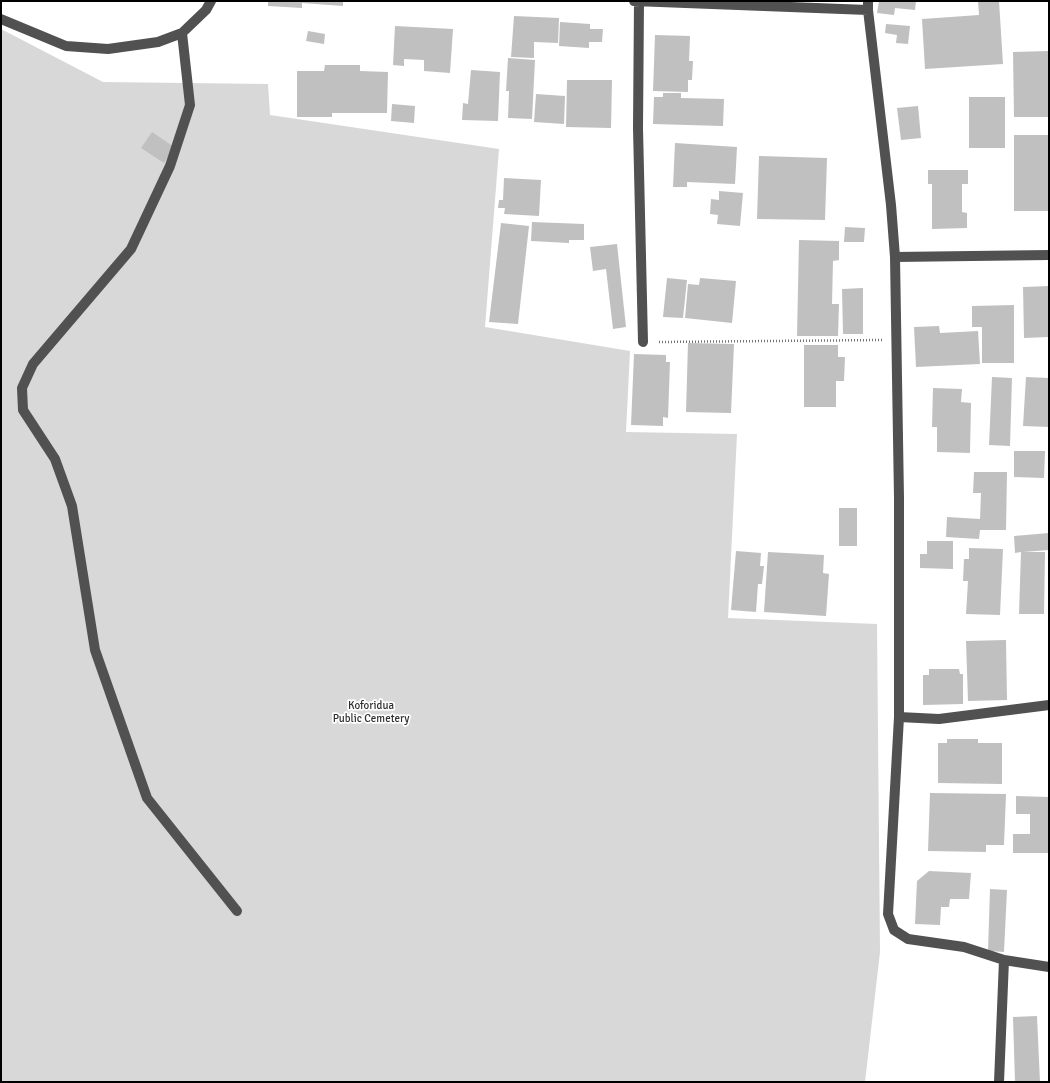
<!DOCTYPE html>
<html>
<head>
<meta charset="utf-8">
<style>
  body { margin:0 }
  #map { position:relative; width:1050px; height:1083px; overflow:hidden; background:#fff; font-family:Signika,sans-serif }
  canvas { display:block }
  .frame { position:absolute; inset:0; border:2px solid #000; pointer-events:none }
</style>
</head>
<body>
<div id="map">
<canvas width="1050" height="1083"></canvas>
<div class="frame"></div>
</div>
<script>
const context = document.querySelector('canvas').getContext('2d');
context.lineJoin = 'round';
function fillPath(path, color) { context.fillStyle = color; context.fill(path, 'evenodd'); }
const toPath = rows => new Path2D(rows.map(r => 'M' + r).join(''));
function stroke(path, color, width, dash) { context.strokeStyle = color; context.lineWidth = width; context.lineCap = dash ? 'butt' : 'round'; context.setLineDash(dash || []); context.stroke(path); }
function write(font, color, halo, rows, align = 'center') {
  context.font = font + ' Signika,sans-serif'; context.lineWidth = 3.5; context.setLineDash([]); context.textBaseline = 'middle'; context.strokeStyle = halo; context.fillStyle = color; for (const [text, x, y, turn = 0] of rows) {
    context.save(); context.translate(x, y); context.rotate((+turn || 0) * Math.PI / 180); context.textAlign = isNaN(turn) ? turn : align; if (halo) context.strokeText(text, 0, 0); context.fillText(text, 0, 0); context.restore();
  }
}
const green = toPath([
  [1,29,103,82,268,84,270,115,499,149,485,327,630,351,626,432,737,434,728,618,877,624,880,952,865,1082,1,1082]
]);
const building = toPath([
  [268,1,343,1,343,6,302,3,302,8,268,6],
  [879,1,916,1,915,10,895,8,894,15,877,13],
  [978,1,999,1,1003,64,925,69,922,19,979,15],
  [514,16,559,18,558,43,534,42,534,58,511,57],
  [560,22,590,24,590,29,603,29,602,42,589,42,589,48,559,46],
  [886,24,910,26,908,44,896,43,897,35,885,33],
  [395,26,453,29,450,73,424,71,424,60,404,59,404,66,393,65],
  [308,31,325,34,324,44,306,41],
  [655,35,690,36,689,61,693,61,692,80,688,80,688,92,653,91],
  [1049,51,1049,117,1014,117,1013,52],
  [508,58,535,60,532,119,508,118,509,91,506,91],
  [325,65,360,65,360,71,388,72,387,113,332,113,332,117,297,117,297,71,324,71],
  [471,70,500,72,498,121,462,120,463,103,468,104],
  [567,80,612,80,611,128,566,127],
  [663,93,681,93,681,98,724,99,723,126,653,124,654,97,663,97],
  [536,94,565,96,564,124,534,122],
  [969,97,1005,97,1005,148,969,148],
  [392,104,415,106,414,123,391,121],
  [918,106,921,138,901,140,897,108],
  [152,132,174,147,164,163,141,148],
  [1014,135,1048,135,1049,193,1048,193,1048,211,1014,211],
  [675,143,737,147,735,184,687,182,687,187,673,187],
  [759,156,827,158,825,220,757,219],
  [928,170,968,170,968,184,962,184,962,212,967,213,967,228,932,229,932,184,928,184],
  [504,178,541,180,539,216,504,214,505,208,498,208,499,200,503,200],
  [719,191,743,193,740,226,717,224,718,215,710,214,711,199,719,200],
  [532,222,584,224,584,240,569,240,569,243,531,241],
  [501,223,529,226,518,324,489,322],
  [845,227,865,228,864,242,844,242],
  [799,240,839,241,839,260,833,261,832,304,839,304,838,336,797,336],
  [617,244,626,327,613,329,606,269,593,271,590,247],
  [667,278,687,280,683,318,663,317],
  [700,278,736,281,732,323,685,318,688,284,699,285],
  [1049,286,1049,337,1024,338,1023,287],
  [863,288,863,334,843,334,842,289],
  [1014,305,1014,363,982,363,982,327,972,327,972,306],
  [939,326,940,333,978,331,980,364,916,367,914,327],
  [688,343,734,344,731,413,686,412],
  [804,345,838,345,838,357,845,357,844,381,836,381,836,407,804,407],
  [634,354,666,355,666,362,670,362,668,418,663,417,663,426,631,425],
  [992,377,1012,378,1010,446,989,445],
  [1026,377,1049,378,1049,427,1023,426],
  [933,388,962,389,961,402,971,403,970,453,937,452,937,427,932,427],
  [1014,451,1045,451,1044,478,1014,477],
  [974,472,1007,472,1006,530,980,530,979,539,946,537,947,517,980,519,981,493,973,493],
  [839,508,857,508,857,546,839,546],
  [1049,533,1049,550,1023,552,1045,552,1044,614,1019,614,1021,552,1015,553,1014,536],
  [927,541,953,541,953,569,920,568,920,554,927,554],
  [969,548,1003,549,1000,615,966,614,968,581,963,581,964,559,969,559],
  [736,551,761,553,760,566,764,566,762,584,758,584,756,612,731,610],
  [768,552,824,555,823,573,829,574,826,616,764,612],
  [1006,640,1007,700,968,701,966,641],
  [929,669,959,669,960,674,963,674,963,704,923,705,923,675,929,675],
  [947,739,978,739,978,743,1002,743,1002,784,938,783,938,743,947,743],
  [930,793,1006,794,1004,845,986,845,986,852,928,851],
  [1016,796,1049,797,1049,853,1013,853,1013,834,1030,834,1030,814,1016,814],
  [929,871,971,873,969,899,950,899,949,907,941,907,940,925,915,924,917,881],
  [990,889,1007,890,1004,952,988,951],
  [1037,1016,1040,1082,1015,1082,1013,1017]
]);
const path = toPath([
  [659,342,882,340]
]);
const minor = toPath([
  [634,1,868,10],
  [639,1,638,128,643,342],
  [868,1,868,10,891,205,895,257,899,498,899,717,888,914,894,930,908,939,964,947,1004,960,1049,967],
  [1,19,66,46,108,49,158,42,182,33,206,10,211,1],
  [182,33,190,105,170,166,131,249,33,364,22,388,23,410,55,459,72,506,95,650,147,798,237,911],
  [895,257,1049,255],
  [899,717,939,719,1049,705],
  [999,1082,1004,960]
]);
const parkNames = [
  ["Koforidua",371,706],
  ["Public Cemetery",371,719]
];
fillPath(green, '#d8d8d8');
fillPath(building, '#c0c0c0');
stroke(path, '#737373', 2.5, [1, 2]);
stroke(minor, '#515151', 10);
write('11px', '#2f2f2f', '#fff', parkNames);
</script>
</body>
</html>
